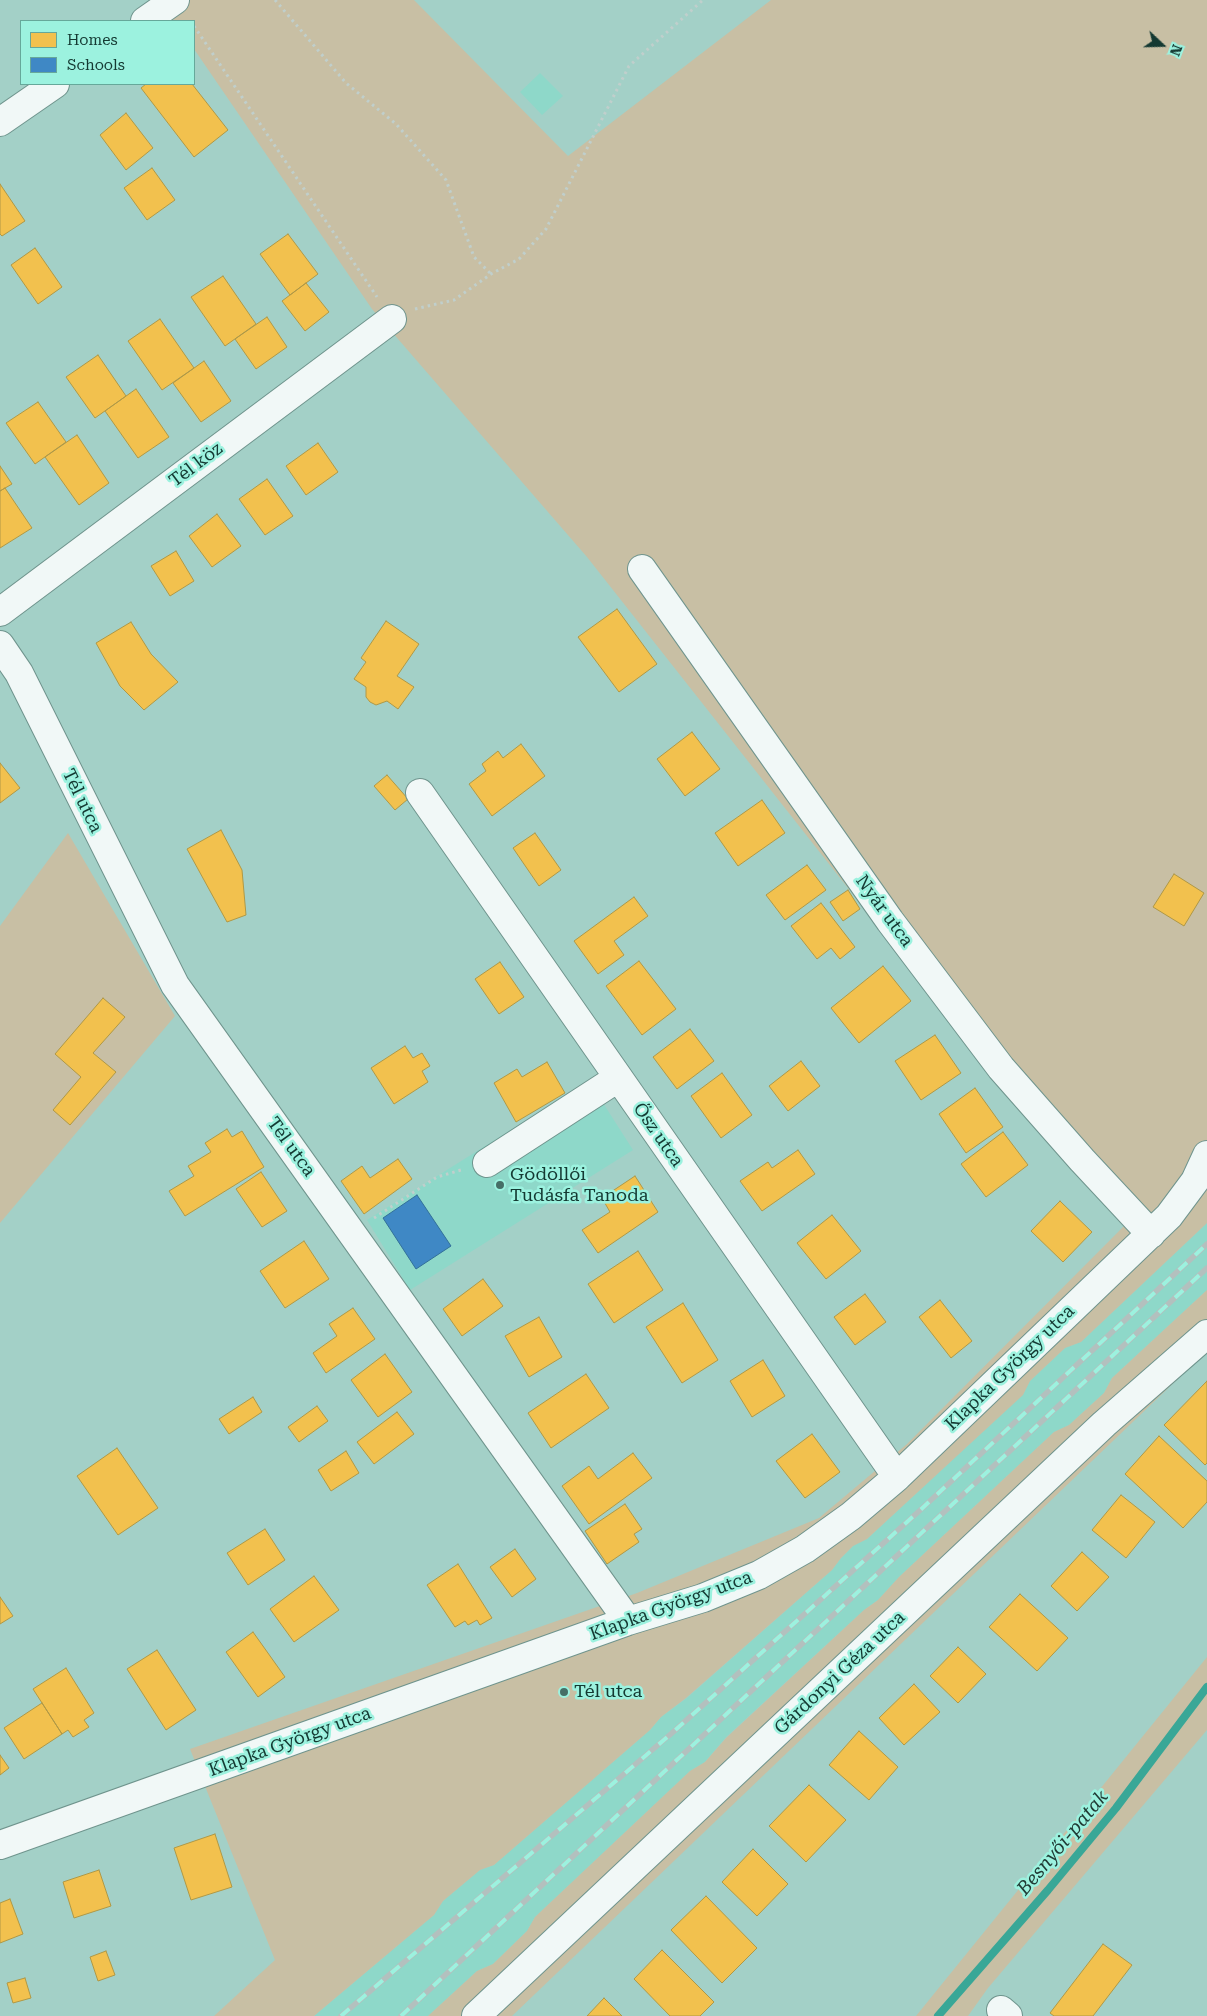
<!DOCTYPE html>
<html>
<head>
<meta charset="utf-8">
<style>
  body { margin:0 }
  #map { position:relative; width:1207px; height:2016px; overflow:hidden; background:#a3d0c7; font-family:"Roboto Serif",serif }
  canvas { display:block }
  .legend { position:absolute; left:20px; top:20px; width:175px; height:65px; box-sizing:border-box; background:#9cf2df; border:1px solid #66a89a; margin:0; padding:6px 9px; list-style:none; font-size:15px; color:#143932 }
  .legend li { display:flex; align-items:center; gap:10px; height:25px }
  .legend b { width:25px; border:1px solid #66a89a }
  .north { position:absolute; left:1137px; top:20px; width:50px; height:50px; -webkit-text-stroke:4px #9cf2df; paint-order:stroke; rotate:111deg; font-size:14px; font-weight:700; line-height:20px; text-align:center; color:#143932 }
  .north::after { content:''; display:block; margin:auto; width:18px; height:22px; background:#143932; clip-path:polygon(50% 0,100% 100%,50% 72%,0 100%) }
</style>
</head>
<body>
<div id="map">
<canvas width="1207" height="2016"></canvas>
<ul class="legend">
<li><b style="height:14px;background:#f2c14e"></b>Homes</li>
<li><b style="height:14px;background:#3f88c5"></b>Schools</li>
</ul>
<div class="north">N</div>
</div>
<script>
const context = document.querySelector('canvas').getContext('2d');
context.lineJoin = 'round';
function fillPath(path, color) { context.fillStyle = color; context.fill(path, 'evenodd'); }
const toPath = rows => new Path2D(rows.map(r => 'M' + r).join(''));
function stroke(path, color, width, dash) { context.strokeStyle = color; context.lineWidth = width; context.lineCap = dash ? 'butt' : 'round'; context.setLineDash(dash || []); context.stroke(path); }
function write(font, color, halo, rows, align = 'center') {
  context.font = font + ' "Roboto Serif",serif'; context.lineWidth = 5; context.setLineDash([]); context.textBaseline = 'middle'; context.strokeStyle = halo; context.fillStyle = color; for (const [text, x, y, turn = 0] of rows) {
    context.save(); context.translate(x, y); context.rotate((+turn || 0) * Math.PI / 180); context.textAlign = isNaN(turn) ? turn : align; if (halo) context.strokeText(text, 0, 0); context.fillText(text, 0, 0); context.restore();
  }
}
const built = toPath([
  [540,73,563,96,542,115,520,92],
  [589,1081,633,1150,410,1290,367,1220],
  [1207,1223,1207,1290,1112,1378,1104,1393,1069,1425,1054,1432,899,1577,878,1600,864,1610,726,1737,705,1762,690,1771,535,1917,527,1931,493,1964,477,1971,428,2016,314,2016,434,1915,443,1901,480,1870,494,1865,650,1730,661,1717,687,1698,832,1570,841,1558,853,1546,867,1539,1022,1395,1030,1381,1065,1348,1081,1342]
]);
const green = toPath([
  [160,0,414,0,568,156,771,0,1207,0,1207,1223,1081,1342,1065,1348,1030,1381,1023,1395,867,1539,853,1546,841,1558,832,1570,686,1698,661,1717,650,1730,494,1865,480,1870,443,1901,434,1915,314,2016,214,2016,275,1960,190,1749,637,1593,819,1518,907,1444,1124,1226,1049,1143,587,557,372,309,194,49,194,21,174,21],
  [68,833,175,1016,0,1223,0,926],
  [1207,1290,1207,1351,512,2016,428,2016,477,1971,493,1964,527,1931,535,1917,690,1771,705,1762,726,1738,864,1610,878,1600,899,1577,1054,1432,1069,1425,1104,1393,1112,1378],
  [1207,1657,1207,1730,988,1988,968,2016,916,2016]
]);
const homes = toPath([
  [146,84,192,84,228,130,194,157,141,88,146,84],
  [126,113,153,148,126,170,100,135,126,113],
  [152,168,175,200,147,220,124,188,152,168],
  [0,184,25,221,2,236,0,234,0,184],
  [288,234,318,274,290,295,260,254,288,234],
  [35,248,62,287,38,304,11,265,35,248],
  [223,276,256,324,225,346,191,297,223,276],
  [306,283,329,312,305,331,282,301,306,283],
  [267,317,287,347,256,369,235,339,267,317],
  [160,319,194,368,162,390,128,341,160,319],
  [98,355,126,396,95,418,66,377,98,355],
  [204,361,231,401,201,422,173,383,204,361],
  [136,389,169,437,138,458,105,411,136,389],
  [38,402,66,442,35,464,6,423,38,402],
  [77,435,109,483,79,505,45,457,77,435],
  [318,443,338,472,306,495,286,466,318,443],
  [0,466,12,484,0,491,0,466],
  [267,479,293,516,265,535,239,499,267,479],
  [5,488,32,528,0,548,0,491,5,488],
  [217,514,241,546,212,567,189,536,217,514],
  [176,551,194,581,170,596,151,566,176,551],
  [617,609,657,664,619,692,578,637,617,609],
  [386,621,419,644,397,676,414,687,398,709,387,701,376,705,370,702,366,697,366,687,354,679,366,662,361,658,386,621],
  [131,622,151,654,178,682,144,710,120,686,96,643,131,622],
  [692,732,720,769,685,796,657,759,692,732],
  [521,744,545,776,492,816,469,784,486,771,482,764,498,751,503,758,521,744],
  [0,763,20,788,0,803,0,763],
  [387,775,408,799,395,810,374,786,387,775],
  [762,800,785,833,738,866,715,833,762,800],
  [221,830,242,870,246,915,227,922,187,849,221,830],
  [535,833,561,870,539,886,513,848,535,833],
  [807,865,826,890,785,920,766,895,807,865],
  [1174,874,1204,893,1184,926,1153,907,1174,874],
  [848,890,860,909,843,921,830,902,848,890],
  [634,897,648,916,614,941,624,955,598,974,574,941,634,897],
  [821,903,855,947,840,959,831,948,817,959,791,926,821,903],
  [639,961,676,1009,642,1035,606,986,639,961],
  [500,962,524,997,499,1014,475,979,500,962],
  [883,966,911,1001,859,1043,831,1008,883,966],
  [103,998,125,1017,93,1053,116,1072,70,1125,53,1110,81,1077,55,1054,103,998],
  [690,1029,714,1061,677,1089,653,1057,690,1029],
  [935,1035,961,1073,921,1100,895,1061,935,1035],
  [405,1046,413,1058,422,1053,430,1066,422,1071,428,1082,394,1104,371,1068,405,1046],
  [801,1061,820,1086,788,1111,769,1086,801,1061],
  [547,1062,565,1093,516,1122,494,1083,517,1069,522,1077,547,1062],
  [722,1073,752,1115,721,1138,691,1096,722,1073],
  [975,1088,1003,1127,966,1153,939,1114,975,1088],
  [227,1129,232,1137,242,1131,264,1167,185,1216,169,1191,194,1176,188,1166,211,1152,205,1143,227,1129],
  [1003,1132,1028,1165,986,1197,961,1164,1003,1132],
  [798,1150,815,1174,762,1211,740,1181,768,1162,772,1168,798,1150],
  [398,1159,412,1179,364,1214,341,1181,362,1166,370,1178,398,1159],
  [261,1172,287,1211,262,1227,236,1189,261,1172],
  [635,1176,658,1212,598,1253,582,1230,610,1212,602,1198,635,1176],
  [1060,1201,1092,1232,1063,1262,1031,1231,1060,1201],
  [832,1215,861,1251,826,1279,797,1243,832,1215],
  [304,1241,329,1279,285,1308,260,1271,304,1241],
  [638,1251,663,1290,614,1323,588,1284,638,1251],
  [483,1279,503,1306,462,1336,443,1309,483,1279],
  [865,1294,886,1322,855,1345,834,1317,865,1294],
  [940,1300,972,1341,951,1358,919,1317,940,1300],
  [683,1303,718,1360,682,1383,646,1327,683,1303],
  [353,1308,375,1339,326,1373,313,1353,337,1336,329,1324,353,1308],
  [539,1317,562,1357,529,1377,505,1336,539,1317],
  [385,1354,412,1392,378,1417,351,1380,385,1354],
  [763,1360,785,1396,752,1417,730,1381,763,1360],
  [586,1374,609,1408,551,1448,528,1413,586,1374],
  [1207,1381,1207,1463,1205,1465,1164,1425,1207,1381],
  [253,1397,262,1412,229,1434,219,1419,253,1397],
  [317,1406,328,1421,299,1442,288,1427,317,1406],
  [397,1412,414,1434,374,1464,357,1442,397,1412],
  [812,1434,840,1472,805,1498,776,1461,812,1434],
  [1159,1436,1207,1481,1207,1502,1183,1528,1125,1474,1159,1436],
  [117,1448,158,1508,118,1535,77,1476,117,1448],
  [346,1451,359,1473,331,1491,318,1470,346,1451],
  [633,1453,652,1478,589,1524,562,1486,589,1466,598,1479,633,1453],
  [1121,1495,1155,1522,1126,1558,1092,1530,1121,1495],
  [625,1504,642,1529,634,1534,639,1542,607,1564,585,1531,625,1504],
  [265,1529,285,1560,248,1585,227,1553,265,1529],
  [515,1549,536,1579,512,1597,490,1567,515,1549],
  [1082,1552,1109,1577,1077,1611,1051,1586,1082,1552],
  [458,1564,492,1618,480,1625,477,1620,468,1625,465,1621,455,1627,427,1585,458,1564],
  [314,1576,339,1610,294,1642,270,1609,314,1576],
  [1020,1594,1068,1638,1037,1671,989,1627,1020,1594],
  [0,1597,13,1616,0,1624,0,1597],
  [253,1632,285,1677,258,1697,226,1652,253,1632],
  [958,1647,986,1674,958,1703,930,1676,958,1647],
  [157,1650,196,1710,166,1730,127,1669,157,1650],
  [66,1668,94,1713,84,1720,89,1727,73,1737,68,1730,62,1734,33,1689,66,1668],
  [914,1684,940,1712,904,1745,879,1718,914,1684],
  [42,1703,62,1734,24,1759,4,1728,42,1703],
  [859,1731,898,1767,869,1800,829,1765,859,1731],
  [0,1755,9,1768,0,1775,0,1755],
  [809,1785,846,1820,806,1862,769,1826,809,1785],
  [215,1834,232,1887,191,1900,174,1848,215,1834],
  [753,1849,788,1884,757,1916,722,1882,753,1849],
  [99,1870,111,1906,74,1918,63,1882,99,1870],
  [706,1896,757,1948,722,1983,671,1930,706,1896],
  [10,1899,23,1934,0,1943,0,1903,10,1899],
  [1103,1944,1132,1965,1093,2016,1054,2016,1050,2013,1103,1944],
  [662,1950,714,2002,700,2016,670,2016,634,1979,662,1950],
  [106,1951,115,1975,98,1981,90,1957,106,1951],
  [25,1978,31,1998,13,2003,7,1983,25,1978],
  [604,1998,622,2016,587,2016,604,1998]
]);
const schools = toPath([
  [417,1195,451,1246,416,1269,383,1218,417,1195]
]);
const stream = toPath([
  [938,2016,1048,1890,1116,1808,1207,1687]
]);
const path = toPath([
  [275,0,346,83,396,124,446,180,474,257,491,274],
  [194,26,377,297],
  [415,309,454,300,491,274,519,259,546,229,629,66,703,0],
  [374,1218,437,1177,461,1170]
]);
const minor = toPath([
  [145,21,175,0],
  [0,122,55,84],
  [642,569,890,921,1001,1068,1082,1160,1151,1234],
  [0,612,392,319],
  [0,645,19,673,175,985,628,1621],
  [420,793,897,1477],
  [487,1163,618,1078],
  [0,1845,628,1621,703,1598,759,1575,805,1549,851,1516,897,1477,1169,1216,1195,1181,1207,1155],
  [1001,2010,1008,2016],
  [476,2016,1104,1424,1207,1334]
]);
const rail = toPath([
  [341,2016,672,1733,917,1513,1207,1244],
  [401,2016,1207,1268]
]);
const markers = [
  [500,1185,5,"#466e66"],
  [564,1692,5,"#466e66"]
];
const streetNames = [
  ["Tél köz",196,465,-37],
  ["Tél utca",82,801,64],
  ["Nyár utca",884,911,54],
  ["Ősz utca",658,1135,55],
  ["Tél utca",291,1147,54],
  ["Klapka György utca",1010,1368,-44],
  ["Klapka György utca",671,1606,-20],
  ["Gárdonyi Géza utca",840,1673,-43],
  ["Klapka György utca",290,1742,-20]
];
const poiNames = [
  ["Gödöllői",510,1175],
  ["Tudásfa Tanoda",510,1196],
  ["Tél utca",574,1692]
];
const waterNames = [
  ["Besnyői-patak",1063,1843,-50]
];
fillPath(built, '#8ed8c9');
fillPath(green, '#c8bfa4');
fillPath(homes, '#f2c14e');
stroke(homes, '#af9846', 1);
fillPath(schools, '#3f88c5');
stroke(schools, '#327099', 1);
stroke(stream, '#39a797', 8);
stroke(minor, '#6f948d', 30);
stroke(path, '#c0cfcc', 3, [2.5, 4]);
stroke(minor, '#f1f8f7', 28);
stroke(rail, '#b3c0be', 5.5);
stroke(rail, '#9cf2df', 4, [11]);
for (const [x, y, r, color] of markers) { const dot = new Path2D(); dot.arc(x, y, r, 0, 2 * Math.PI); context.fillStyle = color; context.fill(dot); stroke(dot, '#9cf2df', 2); }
write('18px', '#143932', '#9cf2df', streetNames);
write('18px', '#143932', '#9cf2df', poiNames, 'left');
write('italic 19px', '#213b35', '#9cf2df', waterNames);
</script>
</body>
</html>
